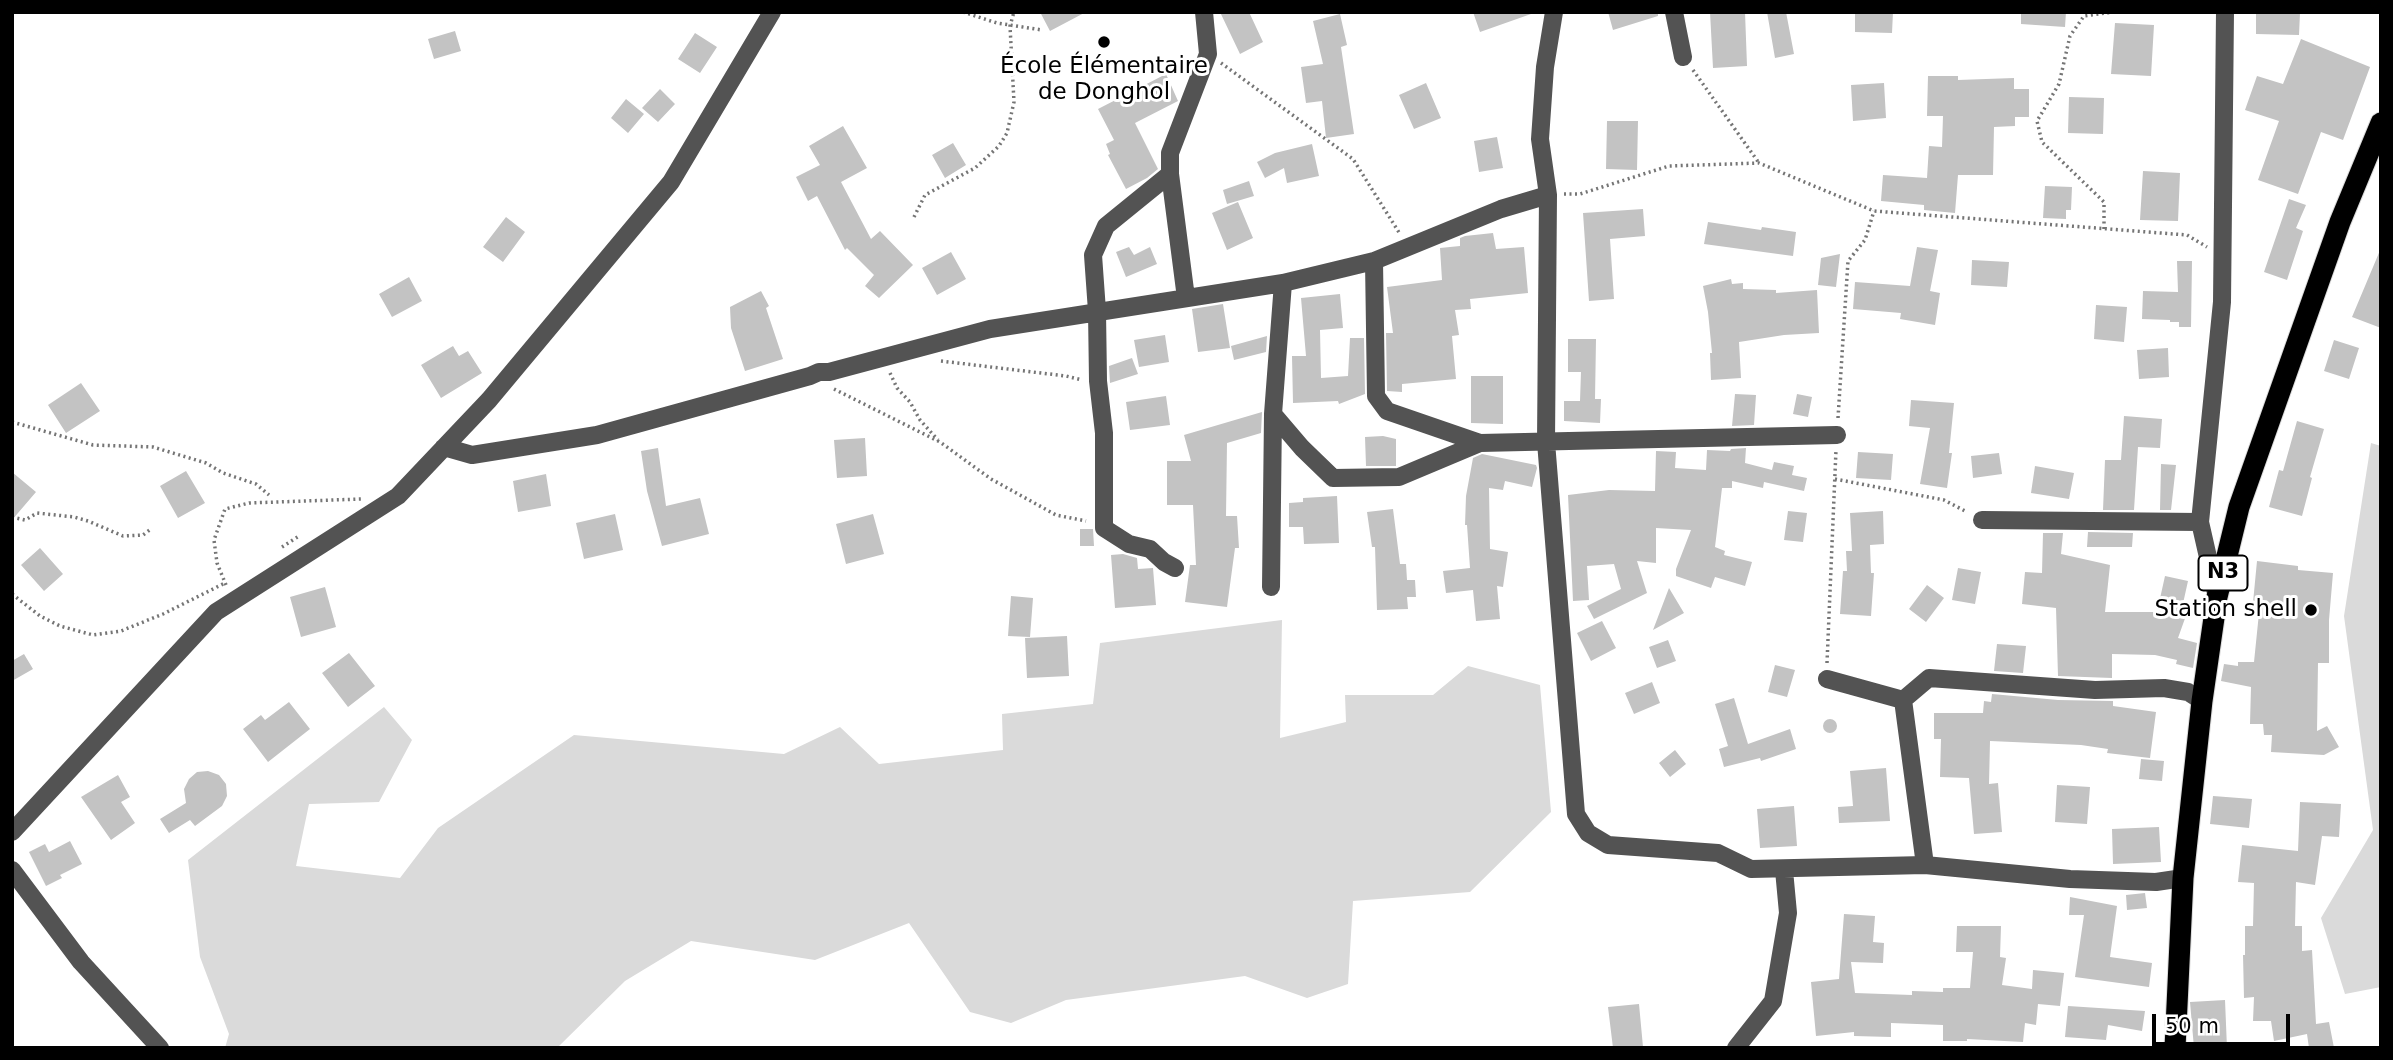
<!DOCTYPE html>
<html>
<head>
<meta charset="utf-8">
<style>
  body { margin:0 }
  #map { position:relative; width:2393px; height:1060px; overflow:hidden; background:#fff; font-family:"DejaVu Sans",sans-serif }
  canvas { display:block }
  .frame { position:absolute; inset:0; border:14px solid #000; pointer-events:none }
  .scale { position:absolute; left:2152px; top:1014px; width:138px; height:32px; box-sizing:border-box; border:4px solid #000; border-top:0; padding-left:9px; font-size:21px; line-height:24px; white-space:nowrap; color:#000; -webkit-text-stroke:5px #fff; paint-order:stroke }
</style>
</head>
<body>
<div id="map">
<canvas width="2393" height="1060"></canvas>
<div class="frame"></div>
<div class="scale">50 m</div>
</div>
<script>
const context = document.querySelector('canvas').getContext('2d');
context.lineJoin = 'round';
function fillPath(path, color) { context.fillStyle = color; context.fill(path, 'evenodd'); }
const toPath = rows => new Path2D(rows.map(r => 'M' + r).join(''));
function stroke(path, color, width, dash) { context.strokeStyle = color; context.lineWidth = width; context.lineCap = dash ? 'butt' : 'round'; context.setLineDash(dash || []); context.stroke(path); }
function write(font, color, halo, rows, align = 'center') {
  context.font = font + ' "DejaVu Sans",sans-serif'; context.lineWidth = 6; context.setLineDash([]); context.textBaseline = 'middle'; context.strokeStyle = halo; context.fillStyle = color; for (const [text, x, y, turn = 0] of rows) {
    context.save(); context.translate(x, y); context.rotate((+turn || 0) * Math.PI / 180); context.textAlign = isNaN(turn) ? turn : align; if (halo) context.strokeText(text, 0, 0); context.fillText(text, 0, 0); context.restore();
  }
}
const green = toPath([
  [2371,443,2381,446,2381,987,2345,994,2321,918,2373,830,2344,616],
  [1282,620,1280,738,1346,722,1345,695,1433,695,1468,666,1540,685,1551,812,1470,892,1353,901,1348,984,1307,998,1245,976,1066,1000,1011,1023,970,1012,909,923,815,960,691,941,625,981,557,1048,225,1048,229,1034,200,957,188,860,384,707,412,740,379,802,309,804,296,866,400,878,438,828,574,735,784,754,840,727,879,764,1003,750,1002,714,1093,704,1100,643]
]);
const building = toPath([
  [1040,12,1086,12,1050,31],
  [1220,12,1249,12,1263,42,1240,54],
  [1473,12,1530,12,1531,14,1480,32],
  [1608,12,1658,12,1658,16,1613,30],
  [1710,12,1745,12,1747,66,1713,68],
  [1767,12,1786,12,1794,54,1775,58],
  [1855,12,1893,12,1892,33,1855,32],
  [2021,12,2066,12,2065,27,2021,24],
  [2256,12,2300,13,2299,35,2256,34],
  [1340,14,1347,45,1341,47,1354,134,1326,138,1322,101,1306,103,1301,67,1323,64,1313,21],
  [2115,23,2154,25,2151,76,2111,74],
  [455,31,461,51,434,59,428,39],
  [695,33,717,47,700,73,678,59],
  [2301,39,2370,67,2343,140,2321,132,2298,194,2258,180,2279,121,2245,110,2257,76,2283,84],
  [1166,74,1178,101,1135,123,1158,169,1147,178,1126,189,1108,155,1110,154,1106,144,1114,140,1098,109],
  [1928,76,1958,76,1958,80,2014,78,2014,89,2029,89,2029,117,2015,117,2015,126,1994,127,1993,175,1958,175,1955,213,1924,210,1924,205,1881,201,1883,175,1927,178,1929,146,1942,147,1943,116,1927,116],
  [1426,83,1441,118,1414,129,1399,95],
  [1884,83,1886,118,1853,121,1851,85],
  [660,89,675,104,658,122,642,108],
  [2069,97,2104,98,2103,134,2068,133],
  [626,99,644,114,628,133,611,118],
  [1607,121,1638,121,1637,170,1606,169],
  [843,126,867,168,841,182,871,239,880,231,913,265,879,298,865,286,874,275,847,248,845,250,817,196,808,201,796,177,820,165,809,146],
  [1497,137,1503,168,1479,172,1474,141],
  [953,143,966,165,945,178,932,155],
  [1312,144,1319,176,1287,183,1284,168,1265,178,1257,162,1275,153],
  [2143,171,2180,173,2178,221,2140,220],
  [1249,181,1254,196,1227,204,1223,190],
  [2045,186,2072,187,2071,210,2066,210,2066,219,2043,218],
  [2289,199,2306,205,2296,228,2303,231,2287,280,2264,272],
  [1238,202,1253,238,1227,250,1212,213],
  [1643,209,1645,236,1610,239,1614,299,1589,301,1583,213],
  [506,217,525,232,503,262,483,247],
  [1708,222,1761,230,1762,227,1796,232,1793,256,1704,244],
  [1493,233,1496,249,1524,247,1528,293,1470,299,1471,309,1455,310,1459,335,1452,336,1456,379,1402,384,1402,392,1387,391,1386,333,1393,333,1387,287,1442,280,1440,248,1460,246,1460,238,1465,236],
  [1129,247,1134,255,1150,247,1157,264,1126,277,1116,252],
  [1917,247,1938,250,1930,291,1940,293,1935,325,1900,319,1901,313,1853,309,1855,282,1910,286],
  [2381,248,2381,328,2352,317],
  [951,252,966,279,937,295,922,268],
  [1840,254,1836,287,1818,285,1821,258],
  [1972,260,2009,262,2007,287,1971,285],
  [2177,261,2192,261,2191,327,2179,327,2179,322,2170,322,2170,320,2142,319,2143,291,2178,292],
  [409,277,422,301,392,317,379,294],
  [1731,279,1732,284,1743,283,1743,289,1776,290,1776,293,1817,290,1819,333,1784,335,1739,342,1741,378,1711,380,1710,353,1712,353,1708,312,1703,286],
  [761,291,769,306,766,308,783,359,745,371,731,328,730,307],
  [1340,294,1343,328,1320,330,1321,378,1348,376,1350,338,1364,338,1365,394,1339,404,1338,401,1293,403,1292,356,1306,356,1301,298],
  [1223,304,1230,348,1198,352,1192,309],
  [2096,305,2127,307,2124,342,2094,339],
  [1165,335,1169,362,1139,367,1134,340],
  [1267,336,1266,352,1234,360,1231,346],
  [1568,339,1596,339,1595,399,1601,399,1600,423,1564,421,1564,401,1580,401,1581,372,1568,372],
  [2334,340,2359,348,2349,379,2324,371],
  [453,346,459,356,468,351,482,373,441,398,421,365],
  [2168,348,2169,377,2139,379,2137,350],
  [1132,358,1138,374,1110,383,1109,366],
  [1471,376,1503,376,1503,424,1471,423],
  [81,383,100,411,66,433,48,405],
  [1735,394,1756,395,1754,425,1732,426],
  [1797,394,1812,397,1808,417,1793,414],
  [1166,396,1170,425,1130,430,1126,402],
  [1911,400,1954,403,1949,453,1952,453,1947,488,1920,484,1930,428,1909,426],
  [1262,412,1261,433,1227,443,1226,516,1237,516,1239,548,1235,548,1227,607,1185,602,1190,565,1196,565,1193,505,1167,505,1167,461,1191,461,1184,435],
  [2124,416,2162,419,2160,448,2138,447,2134,510,2103,510,2105,460,2121,460],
  [2297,421,2324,429,2310,477,2312,478,2302,516,2269,507,2279,470,2283,471],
  [1383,436,1396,439,1396,466,1366,466,1365,437],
  [865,438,867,476,837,478,834,440],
  [658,448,666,506,700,498,709,534,662,546,647,491,641,451],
  [1746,448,1745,463,1772,470,1774,462,1794,466,1792,475,1807,478,1804,491,1764,482,1763,488,1732,481,1732,488,1722,488,1715,547,1725,551,1724,555,1752,562,1745,586,1715,577,1711,588,1676,576,1676,569,1691,530,1656,528,1656,563,1637,561,1647,593,1594,619,1587,606,1621,589,1614,564,1587,566,1589,600,1573,601,1568,495,1609,490,1655,491,1656,451,1676,452,1675,468,1706,470,1707,450,1730,451,1731,449],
  [1858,452,1893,454,1891,480,1856,478],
  [1999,453,2002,474,1973,478,1971,456],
  [1482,454,1536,465,1537,468,1532,487,1505,481,1503,490,1489,488,1490,549,1508,552,1503,587,1497,586,1500,619,1476,621,1473,590,1446,593,1443,571,1470,568,1467,525,1465,525,1466,496,1473,458],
  [2161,464,2176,465,2171,510,2160,510],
  [2035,466,2074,473,2069,499,2031,493],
  [186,471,205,503,178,518,160,486],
  [12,472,36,492,12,520],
  [546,474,551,506,518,512,513,481],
  [1337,496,1339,543,1304,544,1303,527,1289,527,1289,503,1303,502,1303,498],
  [1393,509,1400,564,1406,564,1407,580,1415,580,1416,597,1407,597,1408,609,1377,610,1375,547,1372,547,1367,512],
  [1788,511,1807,513,1803,542,1784,540],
  [1883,511,1884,544,1870,545,1871,573,1874,573,1871,616,1840,614,1843,571,1847,571,1846,551,1852,551,1850,513],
  [615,514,623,550,584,559,576,523],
  [873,514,884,554,846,564,836,524],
  [1080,529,1093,529,1094,546,1080,546],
  [2088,532,2133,533,2132,547,2087,547],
  [2043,533,2063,533,2061,554,2110,565,2105,612,2157,612,2165,576,2188,581,2182,608,2188,610,2178,638,2197,643,2193,668,2176,664,2177,660,2155,655,2112,654,2112,678,2058,676,2056,608,2022,604,2025,572,2042,573],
  [40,548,63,574,44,591,21,565],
  [1123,554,1137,558,1138,569,1153,568,1156,605,1115,608,1111,555],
  [2257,561,2298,566,2298,570,2333,573,2329,620,2329,663,2318,663,2317,731,2327,726,2339,747,2324,755,2271,752,2272,735,2264,735,2263,724,2250,724,2251,687,2221,681,2224,664,2238,666,2238,662,2254,662,2259,613,2252,613],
  [1958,568,1981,572,1975,604,1952,600],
  [1927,585,1944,598,1926,622,1909,609],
  [325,587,336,627,301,637,290,597],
  [1669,588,1684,613,1653,630],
  [1011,596,1033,598,1030,637,1008,636],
  [1602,621,1616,648,1591,661,1577,633],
  [1067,636,1069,676,1027,678,1025,638],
  [1668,640,1676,661,1657,668,1649,647],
  [1997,644,2026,646,2023,673,1994,671],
  [349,653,375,686,348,707,322,673],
  [24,654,33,669,12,681,12,661],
  [1775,665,1795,670,1787,697,1768,692],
  [1652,682,1660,703,1634,714,1625,693],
  [1992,694,2058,700,2113,701,2113,706,2156,712,2150,758,2107,753,2108,749,2081,745,1990,741,1989,784,1998,783,2002,832,1974,834,1969,778,1940,777,1941,739,1934,739,1934,713,1983,713,1984,701,1991,702],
  [1734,698,1748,744,1790,729,1796,749,1761,761,1760,758,1724,767,1719,749,1728,746,1715,704],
  [289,702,310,729,268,762,243,729,261,715,265,720],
  '1823 726a7 7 0 1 1 14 0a7 7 0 1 1-14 0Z',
  [1675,750,1686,764,1670,777,1659,763],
  [2141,759,2164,761,2162,781,2139,779],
  [1886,768,1890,821,1839,823,1838,807,1853,806,1850,771],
  [208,771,219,775,226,784,227,796,222,806,195,826,190,820,169,833,160,819,186,803,184,789,189,779,197,772],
  [118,775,130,797,121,802,135,823,111,840,81,797],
  [2057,785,2090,787,2087,824,2055,822],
  [2213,796,2252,799,2249,828,2210,824],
  [2300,802,2341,804,2339,837,2322,836,2315,885,2296,882,2295,926,2302,926,2302,951,2312,950,2316,1024,2329,1022,2334,1048,2309,1048,2307,1034,2274,1041,2271,1021,2253,1021,2254,997,2244,998,2243,955,2245,955,2245,926,2253,926,2254,883,2238,882,2242,845,2298,851],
  [1794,806,1797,846,1760,848,1757,809],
  [2159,827,2161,862,2113,864,2112,829],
  [70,841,82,864,60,875,62,878,46,886,29,852,45,844,49,852],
  [2145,893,2147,908,2127,910,2126,895],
  [2070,897,2117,906,2110,957,2152,963,2149,987,2075,977,2084,915,2069,915],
  [1844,914,1875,916,1873,942,1884,943,1883,963,1851,962,1855,993,1912,995,1912,991,1943,992,1943,988,1970,988,1973,952,1956,952,1957,926,2001,926,2000,957,2006,958,2002,985,2032,989,2033,970,2064,973,2060,1006,2038,1004,2036,1025,2025,1023,2023,1042,1967,1039,1967,1041,1943,1041,1943,1025,1891,1023,1891,1037,1854,1036,1854,1032,1816,1036,1811,982,1839,979],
  [2225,1000,2227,1048,2194,1048,2190,1002],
  [1639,1004,1643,1047,1613,1048,1608,1007],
  [2068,1006,2145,1011,2142,1031,2108,1025,2106,1040,2065,1037]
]);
const path = toPath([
  [963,12,997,23,1042,30],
  [1221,63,1353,159,1400,234],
  [1693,70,1759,163],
  [1564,194,1580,194,1669,166,1759,163,1874,211,2187,235,2207,247],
  [914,217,925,195,975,168,999,146,1007,133,1014,102,1010,26,1014,12],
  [2104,229,2104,202,2042,142,2037,121,2059,84,2070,36,2084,16,2114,12],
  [941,361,1066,376,1082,380],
  [890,373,897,388,910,402,920,420,938,440],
  [834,389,940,442,991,479,1056,515,1086,521],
  [1838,418,1848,261,1865,240,1874,211],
  [12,422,93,445,153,447,206,463,223,473,256,484,269,495],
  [1835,479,1944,500,1967,512],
  [12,517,25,520,37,513,74,517,88,521,123,536,143,535,151,529],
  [282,547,299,536],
  [226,585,217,563,214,540,225,509,249,503,361,499],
  [12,594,40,616,60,626,93,635,121,631,163,614,225,583],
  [1827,663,1836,450]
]);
const minor = toPath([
  [1554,12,1545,67,1540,139,1548,195,1546,442,1576,814,1588,833,1608,845,1718,853,1751,869,1925,865,2070,879,2156,882,2183,878],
  [1674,12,1683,57],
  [1170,174,1106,226,1093,255,1097,311,1098,381,1104,433,1104,528,1129,544,1150,549,1164,562,1175,568],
  [1374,261,1376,396,1387,411,1480,443],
  [1186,298,1170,174,1170,153,1208,54,1204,12],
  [1273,414,1302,448,1333,478,1399,477,1480,443,1837,435],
  [444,447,472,455,597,435,810,376,819,372,829,372,990,329,1283,283,1374,261,1501,209,1548,195],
  [1982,520,2200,522],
  [1271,587,1273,414,1283,283],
  [2217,597,2200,522,2222,302,2225,12],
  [1827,679,1903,700],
  [12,832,216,612,398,496,489,400,671,182,772,12],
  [1925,865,1903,700,1929,678,2095,690,2164,688,2188,692,2202,701],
  [12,870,81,962,160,1048],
  [1736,1048,1773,1001,1788,913,1784,870]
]);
const highway = toPath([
  [2175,1048,2183,878,2202,701,2217,597,2239,507,2340,222,2381,123]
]);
const markers = [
  [1104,42,7,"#000"],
  [2311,610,7,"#000"]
];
const shields = [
  [2223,573,49]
];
const shieldNames = [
  ["N3",2223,573]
];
const poiNames = [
  ["École Élémentaire",1104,67],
  ["de Donghol",1104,93],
  ["Station shell",2297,610,"right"]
];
fillPath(green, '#dadada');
fillPath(building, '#c3c3c3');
stroke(highway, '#dbdbdb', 23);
stroke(path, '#757575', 3.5, [2, 3.5]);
stroke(minor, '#535353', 18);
stroke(highway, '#000', 21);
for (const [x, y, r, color] of markers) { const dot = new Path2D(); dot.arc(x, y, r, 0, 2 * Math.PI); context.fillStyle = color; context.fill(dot); stroke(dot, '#fff', 2.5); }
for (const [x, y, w] of shields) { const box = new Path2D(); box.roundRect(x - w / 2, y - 17.5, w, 35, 5); context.fillStyle = '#fff'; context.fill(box); stroke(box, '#000', 2); }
write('bold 21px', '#000', null, shieldNames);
write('23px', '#000', '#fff', poiNames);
</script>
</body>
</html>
